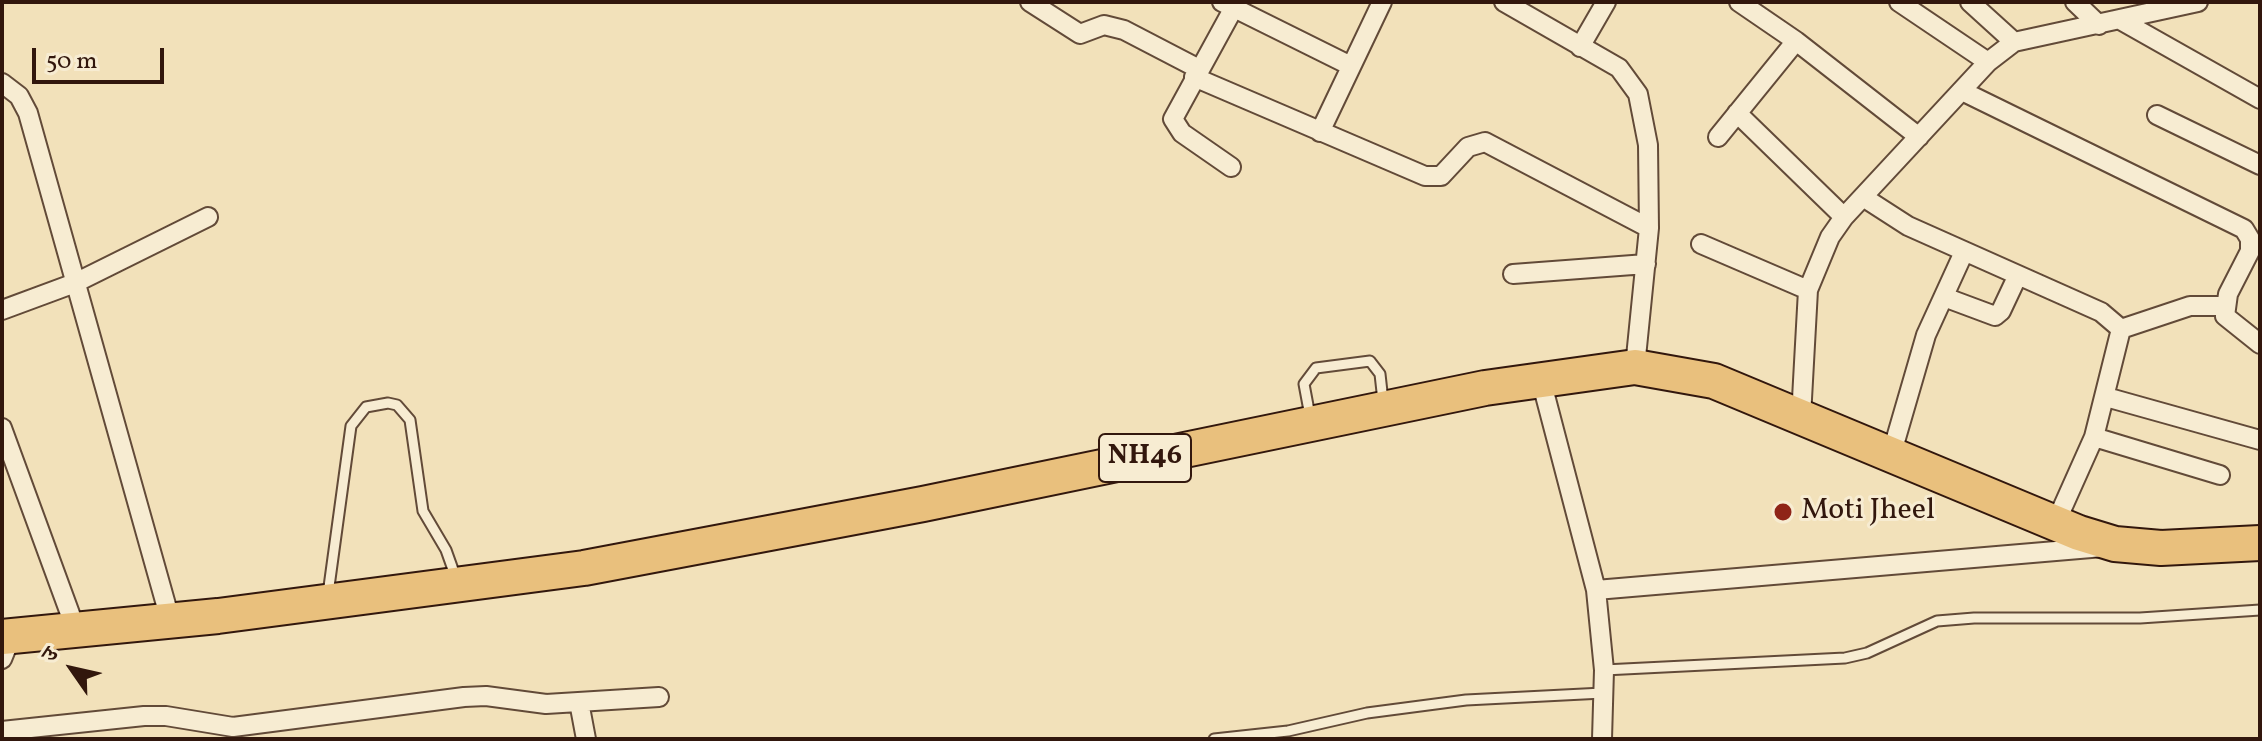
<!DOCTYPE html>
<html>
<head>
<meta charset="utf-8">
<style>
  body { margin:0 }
  #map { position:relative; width:2262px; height:741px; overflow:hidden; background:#f2e1ba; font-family:Vollkorn,"Noto Serif Devanagari",serif }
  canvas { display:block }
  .frame { position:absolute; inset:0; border:4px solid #32170d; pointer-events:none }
  .north { position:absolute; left:32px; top:629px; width:80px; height:80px; -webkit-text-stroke:6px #f7ecd2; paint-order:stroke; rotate:304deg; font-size:22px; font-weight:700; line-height:32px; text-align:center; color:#32170d }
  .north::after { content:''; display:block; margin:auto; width:28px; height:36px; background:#32170d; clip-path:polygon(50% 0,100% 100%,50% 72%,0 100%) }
  .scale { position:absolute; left:32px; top:48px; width:132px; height:36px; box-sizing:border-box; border:4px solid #32170d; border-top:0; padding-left:10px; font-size:24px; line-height:28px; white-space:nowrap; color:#32170d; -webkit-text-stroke:6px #f7ecd2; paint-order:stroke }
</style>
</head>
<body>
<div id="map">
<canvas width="2262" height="741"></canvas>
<div class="frame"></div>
<div class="north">उ</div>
<div class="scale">50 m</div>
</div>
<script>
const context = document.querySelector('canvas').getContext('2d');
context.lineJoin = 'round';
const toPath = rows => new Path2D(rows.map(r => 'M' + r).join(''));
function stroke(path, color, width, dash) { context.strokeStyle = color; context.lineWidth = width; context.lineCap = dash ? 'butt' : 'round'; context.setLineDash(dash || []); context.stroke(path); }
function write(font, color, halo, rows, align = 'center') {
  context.font = font + ' Vollkorn,serif'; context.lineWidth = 6; context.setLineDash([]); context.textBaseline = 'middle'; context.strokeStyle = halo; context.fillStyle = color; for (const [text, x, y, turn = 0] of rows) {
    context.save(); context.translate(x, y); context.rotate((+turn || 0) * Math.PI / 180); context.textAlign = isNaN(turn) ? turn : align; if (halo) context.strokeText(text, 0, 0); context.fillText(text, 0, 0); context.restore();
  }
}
const lane = toPath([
  [1310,416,1304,384,1316,368,1370,361,1380,374,1383,401],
  [328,594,351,426,366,407,388,403,397,405,410,420,423,511,446,550,456,578],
  [1604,670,1845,658,1867,653,1937,621,1974,618,2140,618,2260,610],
  [1214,739,1288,731,1367,713,1466,700,1603,693]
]);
const street = toPath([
  [1030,2,1080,34,1104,25,1124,30,1199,69],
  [1222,2,1349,65],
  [1504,2,1619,68,1638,94,1648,145,1649,228,1635,367],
  [1739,2,1796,41,1919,137],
  [1899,2,1988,62],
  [1970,2,2014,42],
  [2075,2,2099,25],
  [2122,21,2260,99],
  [1580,47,1606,2],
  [1194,77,1425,176,1441,176,1468,147,1485,142,1649,228],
  [2,83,19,96,28,113,170,619],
  [1962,91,2244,229,2250,239,2250,251,2228,294,2225,316,2260,344],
  [1737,113,1844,217],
  [2157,115,2260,165],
  [1320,132,1382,2],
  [1718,137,1796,41],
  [1231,167,1182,133,1173,119,1237,2],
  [1863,197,1908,226,2101,312,2121,329,2094,437,2056,522],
  [1701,244,1808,290],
  [1513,274,1646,264],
  [1944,297,1995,316,2001,311,2017,277],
  [2,310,75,283,208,217],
  [2121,329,2190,306,2224,306],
  [1541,380,1596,590,1604,670,1602,739],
  [2106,397,2260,440],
  [1801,417,1808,290,1830,237,1844,217,1988,62,2014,42,2198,2],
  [2,428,76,630],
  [2094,437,2220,475],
  [1892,452,1926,335,1964,252],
  [1596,590,2103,547],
  [2,659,11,637],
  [579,702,586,739],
  [2,731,144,716,166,716,233,727,464,697,486,696,546,704,659,697]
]);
const highway = toPath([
  [2,637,218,616,584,568,923,504,1485,388,1635,367,1714,381,2079,533,2115,544,2161,548,2260,543]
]);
const markers = [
  [1783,512,10,"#8f2418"]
];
const shields = [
  [1145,458,92]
];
const shieldNames = [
  ["NH46",1145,458]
];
const poiNames = [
  ["Moti Jheel",1801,512]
];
stroke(lane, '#624a38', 13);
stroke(street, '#624a38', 22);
stroke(highway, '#32170d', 38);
stroke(lane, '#f7ecd2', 9);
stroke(street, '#f7ecd2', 18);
stroke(highway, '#e9c07d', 34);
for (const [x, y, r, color] of markers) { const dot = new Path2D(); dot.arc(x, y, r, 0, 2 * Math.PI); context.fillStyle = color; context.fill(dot); stroke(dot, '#f7ecd2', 3); }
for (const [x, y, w] of shields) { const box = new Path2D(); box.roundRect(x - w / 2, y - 24, w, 48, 6); context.fillStyle = '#f7ecd2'; context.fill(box); stroke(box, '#32170d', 2); }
write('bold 28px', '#32170d', null, shieldNames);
write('30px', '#32170d', '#f7ecd2', poiNames, 'left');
</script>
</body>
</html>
